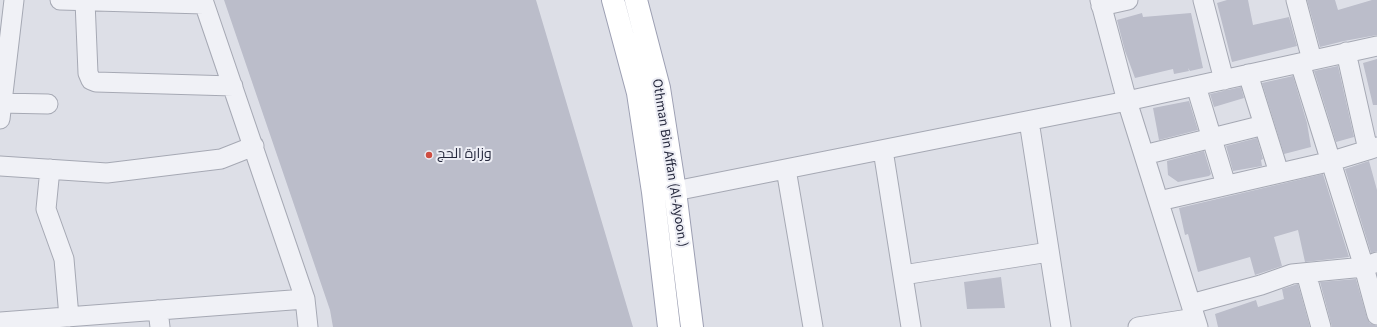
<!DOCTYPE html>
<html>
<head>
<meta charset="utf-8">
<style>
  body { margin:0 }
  canvas { display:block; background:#dddfe7 }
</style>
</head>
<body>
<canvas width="1377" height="327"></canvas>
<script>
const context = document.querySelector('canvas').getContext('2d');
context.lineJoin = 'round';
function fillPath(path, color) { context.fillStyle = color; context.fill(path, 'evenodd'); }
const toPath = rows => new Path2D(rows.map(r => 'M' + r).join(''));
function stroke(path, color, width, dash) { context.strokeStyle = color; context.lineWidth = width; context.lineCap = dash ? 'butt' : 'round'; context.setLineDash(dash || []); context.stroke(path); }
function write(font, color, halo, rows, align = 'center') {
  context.font = font + ' "Source Sans 3",Cairo,sans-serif'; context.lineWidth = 4; context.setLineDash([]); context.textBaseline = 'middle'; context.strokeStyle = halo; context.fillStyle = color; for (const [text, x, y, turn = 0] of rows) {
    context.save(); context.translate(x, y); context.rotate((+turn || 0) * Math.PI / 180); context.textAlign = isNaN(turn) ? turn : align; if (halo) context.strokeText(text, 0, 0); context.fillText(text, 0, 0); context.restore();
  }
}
const building = toPath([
  [224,0,536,0,633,327,333,327,330,310],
  [1227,0,1248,0,1253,25,1289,17,1297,46,1232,62,1217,3],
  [1307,0,1335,0,1338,10,1372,0,1377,0,1377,35,1344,41,1320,47],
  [1142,13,1143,17,1191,13,1203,68,1190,71,1188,68,1189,71,1174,74,1173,69,1135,78,1125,51,1117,20],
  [1377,59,1377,105,1373,105,1363,63],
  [1338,66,1354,137,1336,142,1314,71],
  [1293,76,1307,123,1311,147,1284,154,1262,83],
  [1241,87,1244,98,1214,107,1210,94],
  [1189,101,1198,130,1159,140,1153,108],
  [1257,138,1263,159,1261,160,1262,166,1233,171,1226,146],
  [1204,151,1211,174,1209,176,1178,182,1168,175,1167,161],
  [1369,161,1377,190,1377,251,1371,253,1345,169],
  [1323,174,1349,257,1305,262,1298,230,1274,237,1282,266,1255,275,1250,257,1198,272,1188,234,1185,235,1179,208],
  [1001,277,1005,308,967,309,964,282],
  [1356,279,1367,318,1370,323,1377,326,1377,327,1332,327,1320,282],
  [1298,284,1310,327,1218,327,1215,314,1256,300,1258,307,1284,299,1282,289]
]);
const minor = toPath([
  [60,0,204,4],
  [203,0,305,299,308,327],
  [1100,0,1127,101,1198,327],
  [1203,0,1224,80],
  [1296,0,1312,60],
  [85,1,88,73,91,80,96,82,233,86],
  [1101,6,1128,0],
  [1346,52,1368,150],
  [1300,63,1364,267,1377,315],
  [1248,74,1279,173],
  [1196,86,1226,185],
  [0,103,48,104],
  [0,119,14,0],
  [1029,121,1061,327],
  [883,150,911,327],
  [1144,155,1264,125],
  [0,166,107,173,221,159,254,146],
  [50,169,46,209,64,259,69,317],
  [786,169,813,327],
  [675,191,1127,101,1377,46],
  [1159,201,1332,161,1368,150,1377,147],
  [1306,273,1321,327],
  [903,275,1049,252],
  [1191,304,1261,285,1292,274,1364,267,1377,262],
  [158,310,160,327],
  [0,322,305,299],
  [1138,327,1195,318]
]);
const major = toPath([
  [613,0,638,93,653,192,669,327],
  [636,0,659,88,675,191,692,327]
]);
const markers = [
  [429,155,4,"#ce4d41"]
];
const poiNames = [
  ["وزارة الحج",437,155]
];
const streetNames = [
  ["Othman Bin Affan (Al-Ayoon.)",669,163,81]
];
fillPath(building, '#bbbdca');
stroke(minor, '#a6a9b4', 21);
stroke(major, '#9da0b3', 24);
stroke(minor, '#f0f1f6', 19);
stroke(major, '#fff', 22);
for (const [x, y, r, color] of markers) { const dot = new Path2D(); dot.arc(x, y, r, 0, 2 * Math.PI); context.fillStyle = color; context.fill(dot); stroke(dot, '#edeef5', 1.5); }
write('14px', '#272a3e', '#edeef5', poiNames, 'left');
write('14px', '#272a3e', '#edeef5', streetNames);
</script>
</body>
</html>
